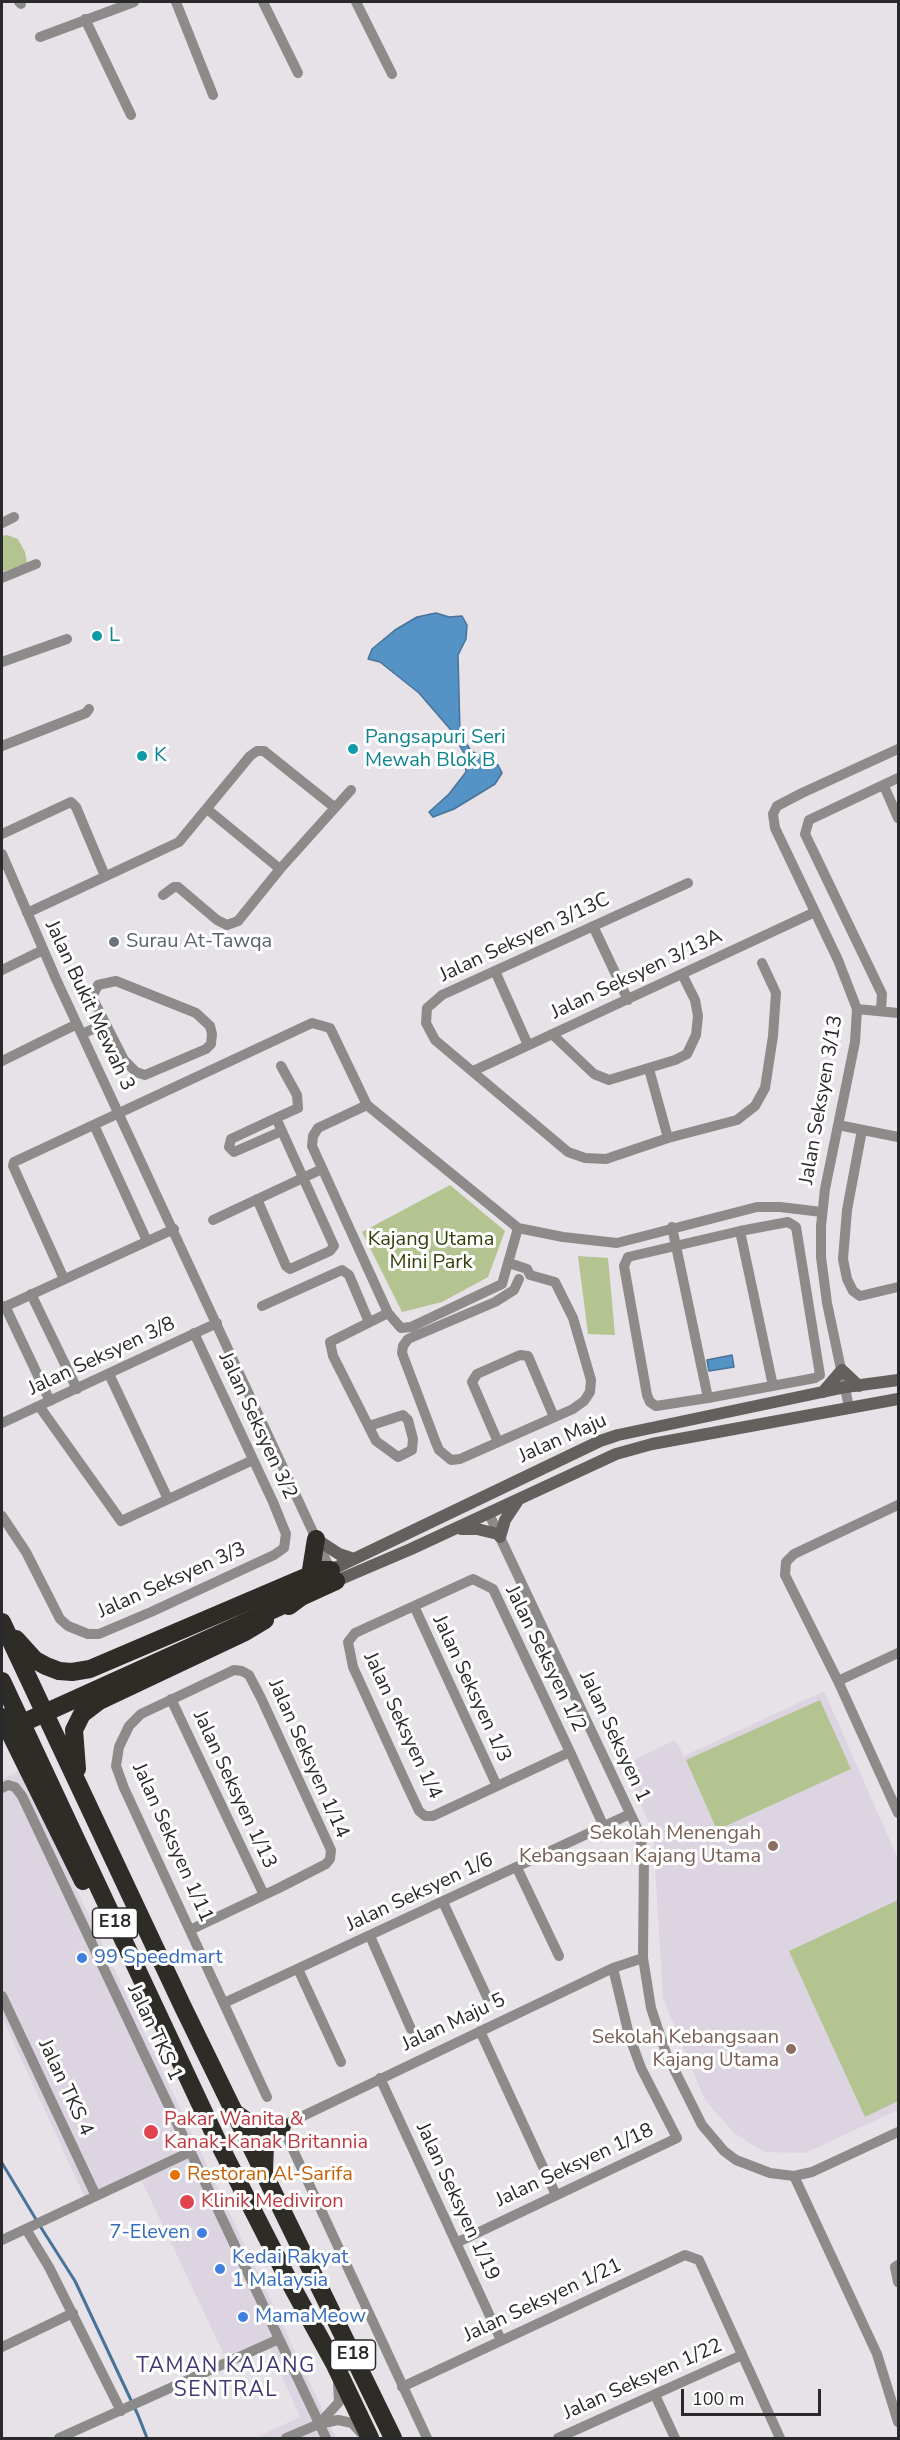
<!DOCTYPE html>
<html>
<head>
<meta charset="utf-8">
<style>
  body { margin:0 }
  #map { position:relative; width:900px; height:2440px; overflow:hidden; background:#e6e2e8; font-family:"Nunito Sans",sans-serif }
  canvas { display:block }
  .frame { position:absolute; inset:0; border:3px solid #2a292b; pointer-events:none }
  .scale { position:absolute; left:681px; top:2389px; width:140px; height:27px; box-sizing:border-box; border:3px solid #2a292b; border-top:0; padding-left:8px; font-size:18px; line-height:21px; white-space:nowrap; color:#2a292b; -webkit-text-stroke:4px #fff; paint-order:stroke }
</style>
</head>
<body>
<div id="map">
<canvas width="900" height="2440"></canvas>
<div class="frame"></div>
<div class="scale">100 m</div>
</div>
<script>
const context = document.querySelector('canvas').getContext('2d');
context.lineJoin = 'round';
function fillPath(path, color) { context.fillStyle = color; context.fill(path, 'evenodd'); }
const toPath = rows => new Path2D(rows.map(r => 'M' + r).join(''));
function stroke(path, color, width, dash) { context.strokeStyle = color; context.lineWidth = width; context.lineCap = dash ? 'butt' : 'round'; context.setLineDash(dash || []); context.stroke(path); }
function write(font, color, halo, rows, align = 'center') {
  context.font = font + ' "Nunito Sans",sans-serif'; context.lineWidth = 6; context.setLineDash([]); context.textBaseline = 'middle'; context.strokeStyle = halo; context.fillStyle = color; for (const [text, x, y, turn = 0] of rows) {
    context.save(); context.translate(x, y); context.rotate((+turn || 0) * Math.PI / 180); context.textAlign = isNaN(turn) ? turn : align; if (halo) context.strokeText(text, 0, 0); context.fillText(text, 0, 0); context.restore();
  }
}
const built = toPath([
  [824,1691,898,1859,898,2110,805,2153,764,2152,734,2133,705,2100,663,1998,653,1832,624,1765,675,1740,684,1756],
  [20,1770,336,2438,255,2438,300,2417,268,2345,228,2363,139,2175,86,2200,2,2017,2,1779]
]);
const green = toPath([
  [7,535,18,539,25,552,27,563,2,572,2,536],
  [450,1185,505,1231,488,1277,442,1302,402,1312,362,1232],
  [578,1256,608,1258,615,1335,588,1334],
  [820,1700,851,1769,717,1830,686,1760],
  [898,1900,898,2101,865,2117,789,1951]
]);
const water = toPath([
  [436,613,449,617,462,616,467,625,466,639,458,655,460,733,471,751,498,765,502,773,495,784,454,809,433,817,429,812,449,794,466,772,465,755,450,729,419,693,380,662,368,659,372,649,395,630,417,617,436,613],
  [732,1355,734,1367,709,1371,707,1360,732,1355]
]);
const stream = toPath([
  [2,2163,37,2221],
  [40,2226,75,2281,138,2415,147,2438]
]);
const street = toPath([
  [19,2,21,4],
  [176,2,213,95],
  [263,2,298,73],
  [356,2,392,74],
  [85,19,131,115],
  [40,37,134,2],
  [2,523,14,517],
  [2,578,36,564],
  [2,662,67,639],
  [2,746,86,713,89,709],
  [884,786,898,818],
  [207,809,280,869],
  [2,834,71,802,76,807,105,876],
  [2,854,56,979,332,1573],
  [688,883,442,995,427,1008,426,1023,435,1040,568,1152,585,1158,606,1159,668,1138,737,1120,755,1106,765,1088,773,1036,776,993,762,963],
  [163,895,174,887,178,887,217,920,227,925,238,921,280,869,351,790],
  [27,913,179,842,250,756,257,751,264,751,334,807],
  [593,926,628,1000],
  [2,970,43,950],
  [495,971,528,1045],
  [116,981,196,1013,210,1026,212,1034,211,1044,206,1049,145,1075,136,1072,124,1060,92,997,98,985,116,981],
  [857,1009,898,1013],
  [881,1010,882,994,805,834,809,820,898,778],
  [82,1034,104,1024],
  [552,1034,594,1074,609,1080,675,1060,687,1054,696,1035,698,1016,695,1000,682,974],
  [2,1061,77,1024],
  [649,1069,668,1138],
  [473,1071,815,912],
  [367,1105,318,1128,313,1136,312,1146,388,1313,401,1328,411,1327,502,1284,518,1228],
  [276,1118,231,1139,229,1147,234,1152,282,1131],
  [94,1125,147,1241],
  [838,1125,898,1137],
  [862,1130,847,1210,843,1259,847,1279,853,1291,860,1296,898,1287],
  [257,1199,286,1266,290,1269,330,1251,334,1246,276,1118,298,1108,297,1095,281,1066],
  [213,1220,322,1169],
  [672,1227,708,1398],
  [740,1231,788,1222,796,1227,820,1375,815,1378,708,1398,656,1406,650,1402,647,1395,624,1266,628,1257,740,1231,773,1386],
  [509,1263,527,1269,530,1275,555,1282,573,1318,591,1380,590,1392,584,1401,573,1409,460,1459,451,1460,439,1450,436,1443,402,1353,403,1346,408,1339,495,1302,514,1290,519,1279],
  [64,1279,13,1166,14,1162,312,1023,330,1028,367,1105,518,1228,563,1237,617,1243,757,1207,780,1207,822,1212],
  [31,1294,77,1389],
  [5,1306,50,1401],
  [262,1306,342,1270,349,1275,369,1322],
  [2,1308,174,1229],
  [109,1374,168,1499],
  [39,1406,121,1521,253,1460],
  [849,1407,827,1303,821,1257,821,1226,825,1189,855,1042,857,1009,838,960,775,828,773,814,777,806,802,793,898,749],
  [2,1423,217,1323],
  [369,1426,403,1415,408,1420,413,1439,412,1450,398,1457,376,1441,333,1356,330,1342,388,1313],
  [498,1442,472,1382,477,1374,520,1355,528,1356,554,1417],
  [898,1505,794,1554,786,1562,785,1575,838,1681,898,1813],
  [489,1514,638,1830,644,1855,643,1958,651,2008,666,2053,702,2125,724,2151,736,2160,770,2173,794,2176,812,2172,898,2132],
  [2,1516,26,1552,60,1619,68,1626,88,1634,99,1634,151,1612,274,1555,284,1548,286,1534,273,1502,194,1333],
  [414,1606,497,1786],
  [838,1681,898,1653],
  [171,1699,264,1895],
  [570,1752,433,1816,425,1816,419,1811,405,1781,353,1667,348,1642,355,1633,473,1579,493,1589,570,1752,604,1827],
  [2,1788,8,1785,15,1787,22,1796,326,2438],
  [517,1868,559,1956],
  [443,1902,487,1997],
  [190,1930,279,1888,326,1864,330,1859,331,1850,261,1698,249,1675,242,1671,234,1670,141,1714,129,1726,119,1747,116,1766,124,1788,267,2097],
  [370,1936,411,2029],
  [298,1969,341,2062],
  [2,1996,96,2196],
  [224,2003,630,1814],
  [480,2031,556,2195],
  [380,2078,501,2340],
  [794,2176,877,2354,898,2422],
  [26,2229,49,2267,121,2411],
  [2,2240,190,2152],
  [456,2243,677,2138,641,2068,629,2035,613,1968],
  [898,2265,895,2267,898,2282],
  [2,2347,73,2313],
  [402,2387,685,2255,699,2260,780,2438],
  [655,2395,675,2438],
  [319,2424,339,2402,338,2384],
  [59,2438,279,2339],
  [286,2438,319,2424,338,2420,352,2423,361,2433],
  [427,2438,282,2126,613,1968,643,1958],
  [558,2438,742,2355]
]);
const secondary = toPath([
  [823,1392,842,1370,859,1386],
  [461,1529,477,1529,498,1534],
  [500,1537,505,1520,517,1502],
  [316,1539,339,1554,354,1559],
  [331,1570,600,1441,618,1435,846,1387,898,1380],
  [336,1581,411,1549,616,1454,652,1444,898,1399]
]);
const highway = toPath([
  [310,1576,316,1539],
  [289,1606,301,1597,336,1581],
  [2,1622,182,2005,393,2438],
  [16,1639,35,1660,46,1666,59,1671,72,1672,90,1669,322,1570,331,1570],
  [2,1681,217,2140,290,2283,335,2365,370,2438],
  [2,1717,83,1881],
  [77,1769,74,1730,82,1714,99,1701,245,1632,265,1620],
  [234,2112,255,2127,282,2126],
  [264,2171,265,2144,282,2126]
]);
const highwayBridge = toPath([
  [7,1730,301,1597]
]);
const markers = [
  [97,636,6,"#0f9aa8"],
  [353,749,6,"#0f9aa8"],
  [142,756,6,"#0f9aa8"],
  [114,942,6,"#6b7280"],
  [773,1846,6,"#8d6e63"],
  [82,1958,6,"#3f7fe0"],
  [791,2049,6,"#8d6e63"],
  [151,2132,8,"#e0444e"],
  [175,2175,6,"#e8710a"],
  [187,2202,8,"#e0444e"],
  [202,2233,6,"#3f7fe0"],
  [220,2269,6,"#3f7fe0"],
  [243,2317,6,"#3f7fe0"]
];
const shields = [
  [115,1923,45],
  [353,2355,45]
];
const shieldNames = [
  ["E18",115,1923],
  ["E18",353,2355]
];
const cultureNames = [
  ["L",109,636],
  ["Pangsapuri Seri",365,738],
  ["Mewah Blok B",365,761],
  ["K",154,756]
];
const streetNames = [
  ["Jalan Seksyen 3/13C",525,938,-25],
  ["Jalan Seksyen 3/13A",637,975,-25],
  ["Jalan Bukit Mewah 3",89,1006,65],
  ["Jalan Seksyen 3/13",822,1100,-80],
  ["Jalan Seksyen 3/8",102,1357,-25],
  ["Jalan Seksyen 3/2",257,1426,65],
  ["Jalan Maju",563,1439,-24],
  ["Jalan Seksyen 3/3",172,1581,-24],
  ["Jalan Seksyen 1/2",545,1659,64],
  ["Jalan Seksyen 1/3",471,1689,65],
  ["Jalan Seksyen 1/4",402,1726,65],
  ["Jalan Seksyen 1",614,1737,65],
  ["Jalan Seksyen 1/14",308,1759,66],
  ["Jalan Seksyen 1/13",234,1790,65],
  ["Jalan Seksyen 1/11",172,1843,66],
  ["Jalan Seksyen 1/6",420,1893,-25],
  ["Jalan Maju 5",454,2023,-25],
  ["Jalan TKS 1",154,2033,65],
  ["Jalan TKS 4",65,2088,65],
  ["Jalan Seksyen 1/18",575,2166,-25],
  ["Jalan Seksyen 1/19",457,2202,65],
  ["Jalan Seksyen 1/21",543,2301,-25],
  ["Jalan Seksyen 1/22",643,2380,-24]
];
const worshipNames = [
  ["Surau At-Tawqa",126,942]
];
const parkNames = [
  ["Kajang Utama",431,1240],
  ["Mini Park",431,1263]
];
const educationNames = [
  ["Sekolah Menengah",761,1834],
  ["Kebangsaan Kajang Utama",761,1857],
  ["Sekolah Kebangsaan",779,2038],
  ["Kajang Utama",779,2061]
];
const shopNames = [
  ["99 Speedmart",94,1958],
  ["7-Eleven",190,2233,"right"],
  ["Kedai Rakyat",232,2258],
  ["1 Malaysia",232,2281],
  ["MamaMeow",255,2317]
];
const healthNames = [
  ["Pakar Wanita &",164,2120],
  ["Kanak-Kanak Britannia",164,2143],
  ["Klinik Mediviron",201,2202]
];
const foodNames = [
  ["Restoran Al-Sarifa",187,2175]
];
const neighbourhoodNames = [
  ["TAMAN KAJANG",226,2367],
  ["SENTRAL",226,2391]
];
fillPath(built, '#dcd4e1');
fillPath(green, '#b3c491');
fillPath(water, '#5592c5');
stroke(water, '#487297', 1.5);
stroke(stream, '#487297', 3);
stroke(street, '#8c8b89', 10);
stroke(secondary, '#63615e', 12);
stroke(highway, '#2e2c27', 18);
stroke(highwayBridge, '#2e2c27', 18);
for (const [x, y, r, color] of markers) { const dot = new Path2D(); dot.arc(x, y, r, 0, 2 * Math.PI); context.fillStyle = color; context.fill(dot); stroke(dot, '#fff', 2); }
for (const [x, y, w] of shields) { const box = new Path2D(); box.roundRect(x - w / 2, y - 15, w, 30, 4.5); context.fillStyle = '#fff'; context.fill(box); stroke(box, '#2a292b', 1.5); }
write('bold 18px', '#2a292b', null, shieldNames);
write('20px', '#0d838f', '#fff', cultureNames, 'left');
write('20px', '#2a292b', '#fff', streetNames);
write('20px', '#5b616d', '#fff', worshipNames, 'left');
write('20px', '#324008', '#fff', parkNames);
write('20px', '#785e54', '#fff', educationNames, 'right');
write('20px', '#366cbe', '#fff', shopNames, 'left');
write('20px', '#be3a42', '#fff', healthNames, 'left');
write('20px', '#c56008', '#fff', foodNames, 'left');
context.letterSpacing = '1.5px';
write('21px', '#3f3875', '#fff', neighbourhoodNames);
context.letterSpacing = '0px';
</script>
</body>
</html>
